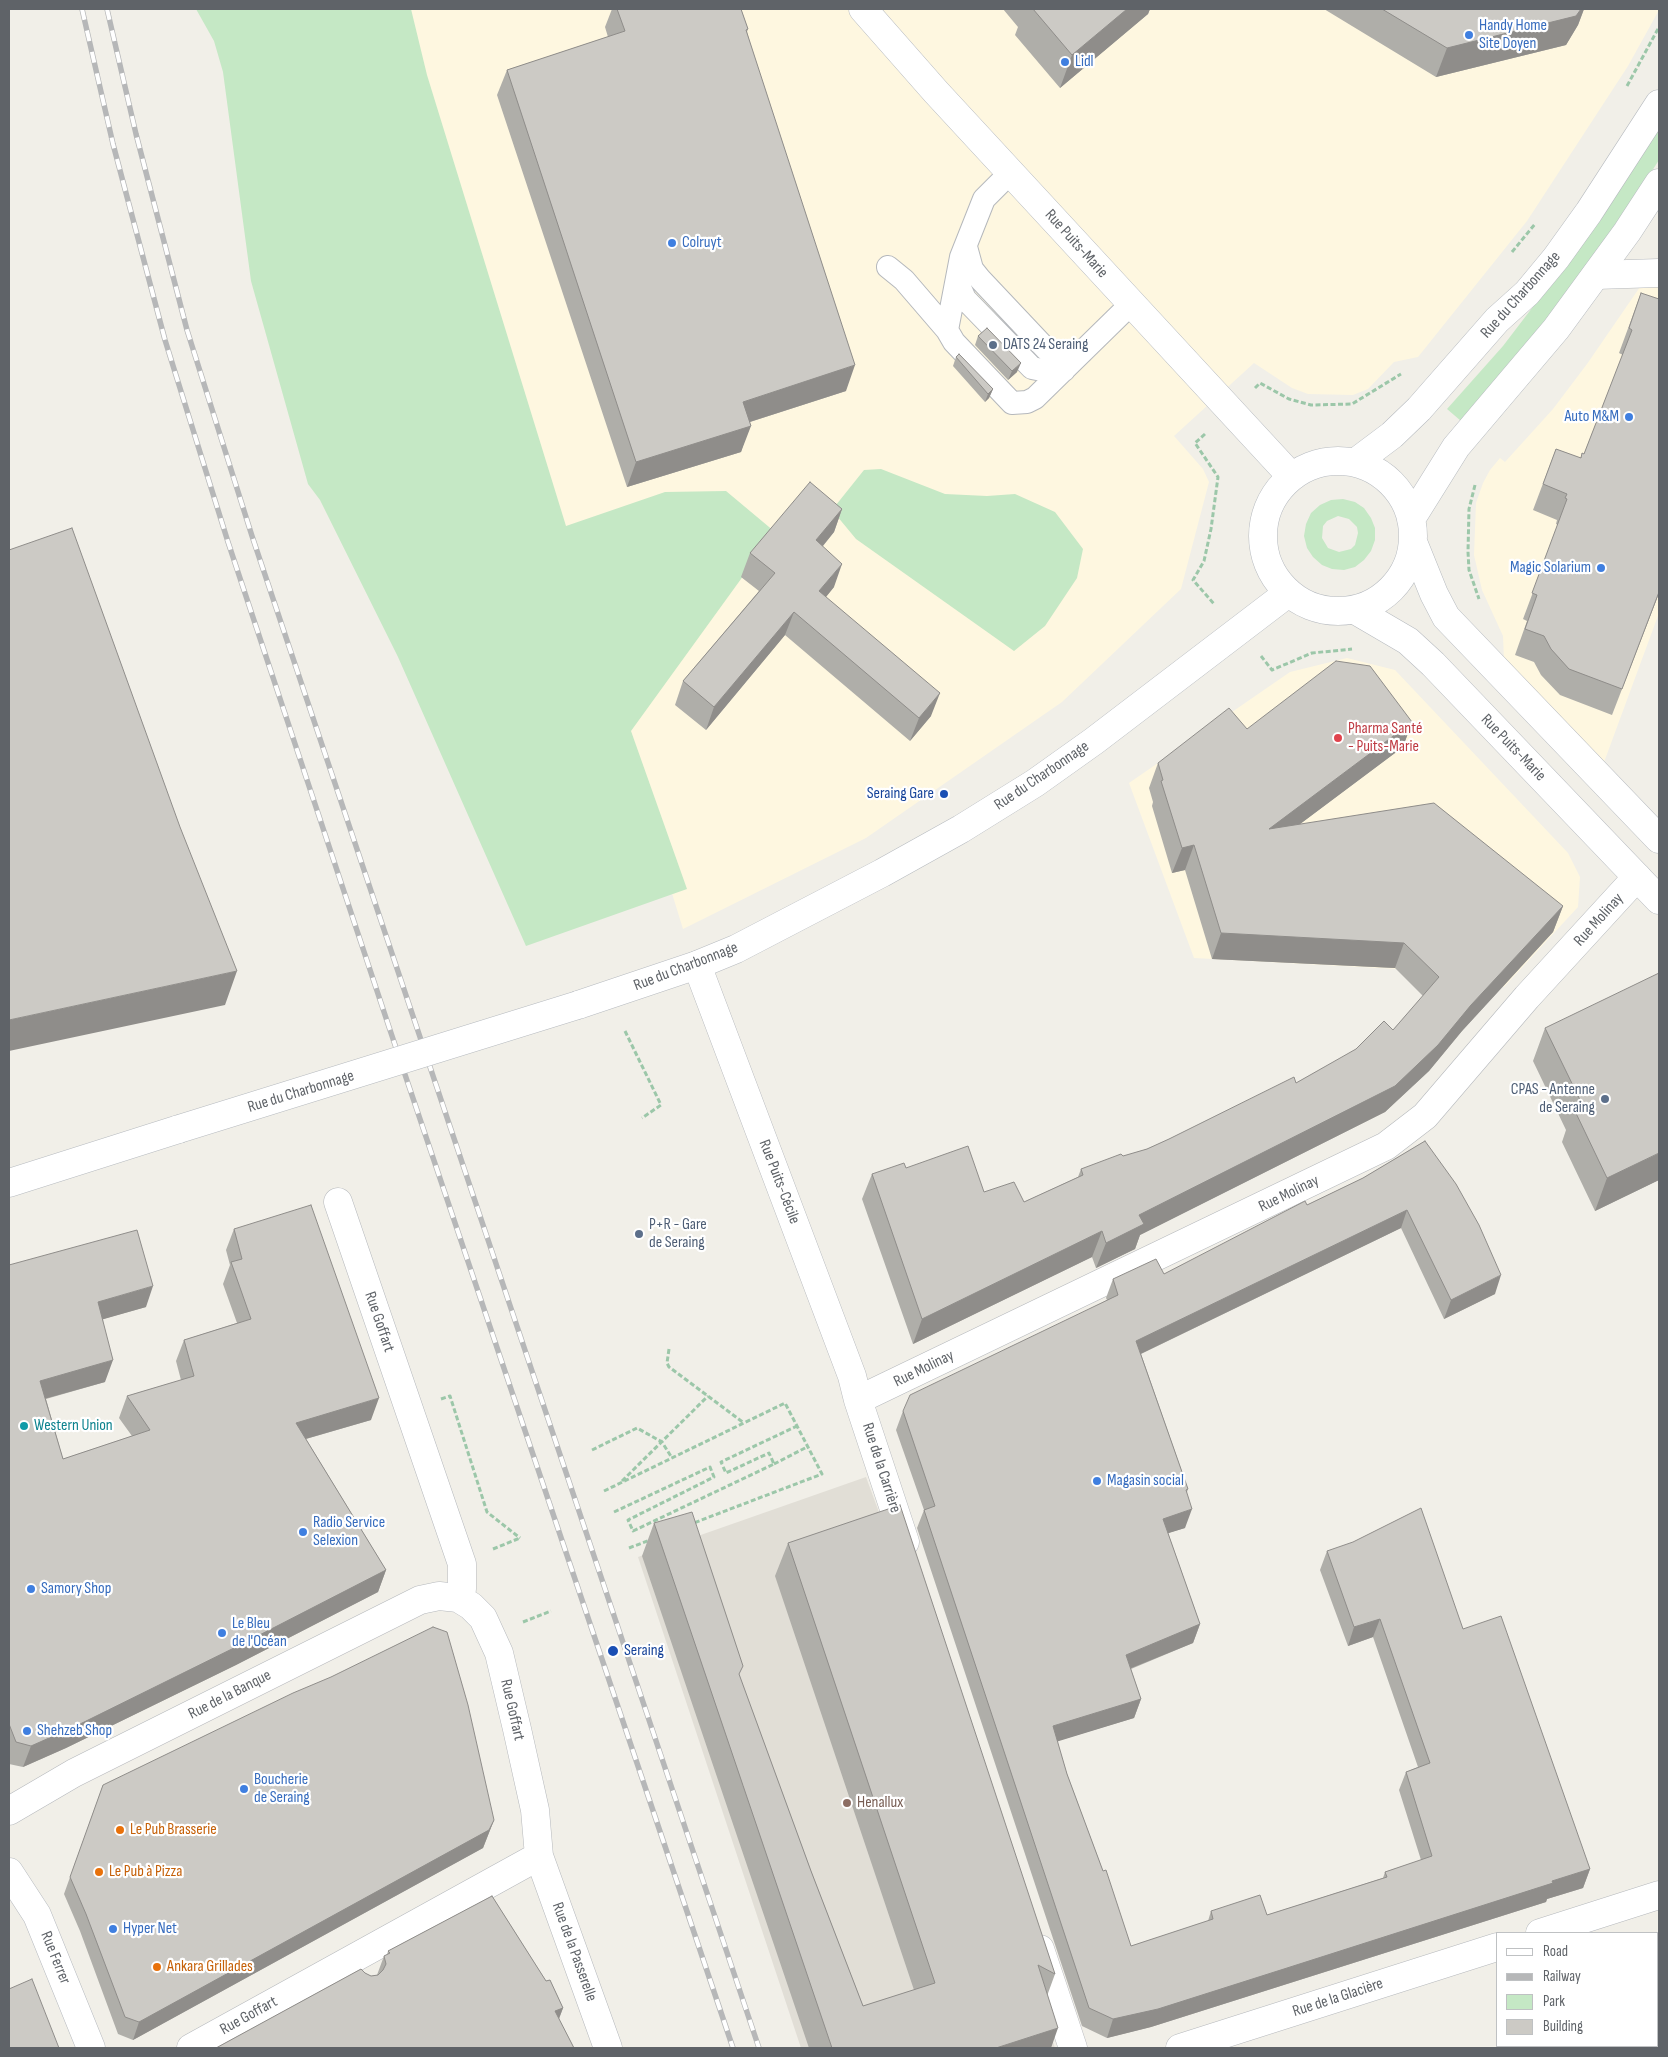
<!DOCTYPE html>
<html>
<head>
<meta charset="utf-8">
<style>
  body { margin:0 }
  #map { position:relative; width:1668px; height:2057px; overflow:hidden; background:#f1efe8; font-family:"Sofia Sans Condensed",sans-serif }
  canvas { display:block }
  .frame { position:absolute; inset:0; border:10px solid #5f6368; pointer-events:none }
  .legend { position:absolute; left:1496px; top:1932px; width:162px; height:115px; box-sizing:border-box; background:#fff; border:1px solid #bfc1c3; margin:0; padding:6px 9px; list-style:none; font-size:15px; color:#5f6368 }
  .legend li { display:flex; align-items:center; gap:10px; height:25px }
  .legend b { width:25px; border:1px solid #bfc1c3 }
</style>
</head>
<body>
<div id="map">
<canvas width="1668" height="2057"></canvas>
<div class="frame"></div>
<ul class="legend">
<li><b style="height:6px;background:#fff"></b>Road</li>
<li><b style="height:6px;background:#b6b7b8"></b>Railway</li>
<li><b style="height:14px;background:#c5e8c5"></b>Park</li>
<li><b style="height:14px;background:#cccac5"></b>Building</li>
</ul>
</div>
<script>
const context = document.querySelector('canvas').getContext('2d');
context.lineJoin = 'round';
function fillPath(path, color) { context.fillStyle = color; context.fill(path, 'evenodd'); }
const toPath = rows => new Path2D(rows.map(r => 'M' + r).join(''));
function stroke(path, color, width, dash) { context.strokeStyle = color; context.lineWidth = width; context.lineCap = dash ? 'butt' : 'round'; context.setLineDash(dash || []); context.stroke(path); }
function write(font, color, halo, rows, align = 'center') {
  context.font = font + ' "Sofia Sans Condensed",sans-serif'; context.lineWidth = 4.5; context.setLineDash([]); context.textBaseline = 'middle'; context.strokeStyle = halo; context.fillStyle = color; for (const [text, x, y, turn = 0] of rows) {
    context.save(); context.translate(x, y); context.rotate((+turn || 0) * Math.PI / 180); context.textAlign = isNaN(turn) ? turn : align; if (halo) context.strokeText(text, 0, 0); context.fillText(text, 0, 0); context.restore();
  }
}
const commercial = toPath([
  [409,9,1659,9,1659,10,1628,66,1527,221,1418,357,1394,362,1368,389,1353,395,1308,394,1292,388,1254,363,1174,436,1203,469,1209,482,1181,589,1062,702,866,838,683,929,443,150],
  [1659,286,1659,613,1603,765,1504,660,1503,636,1482,590,1474,555,1476,503,1483,483,1490,470,1500,458,1505,462,1553,409,1587,364,1640,287],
  [1347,658,1395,670,1568,853,1580,877,1578,907,1504,987,1502,985,1416,970,1194,958,1129,783,1290,672]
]);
const education = toPath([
  [866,1477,880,1515,1055,2048,801,2048,638,1557]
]);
const green = toPath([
  [196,9,411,9,427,75,566,526,665,492,726,491,775,532,631,731,687,889,526,946,398,657,320,500,308,484,251,281,223,72,214,41],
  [1659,126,1659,160,1628,208,1547,320,1461,421,1447,409,1503,346,1558,274],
  [881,469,945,494,987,496,1015,494,1055,512,1083,549,1077,578,1045,626,1014,651,856,539,832,510,864,470],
  [1343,499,1355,502,1364,508,1371,518,1375,528,1375,540,1371,551,1364,560,1355,567,1344,570,1332,569,1322,565,1313,557,1307,548,1304,536,1306,524,1311,513,1320,505,1331,500],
  [1338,516,1349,519,1357,527,1358,533,1355,545,1351,549,1339,552,1328,548,1322,538,1323,526,1327,521]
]);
const path = toPath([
  [1627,86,1659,27],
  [1512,252,1535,224],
  [1255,388,1260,383,1289,399,1311,405,1352,404,1401,374],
  [1205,434,1195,443,1218,477,1211,529,1204,561,1193,580,1215,605],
  [1475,485,1469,509,1468,552,1469,570,1479,599],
  [1261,656,1272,670,1312,653,1352,649],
  [625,1031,661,1105,642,1118],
  [669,1349,667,1363,669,1367,744,1423],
  [441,1399,450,1396,487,1512,520,1538],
  [592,1450,637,1428,662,1442,672,1458],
  [774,1464,807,1447],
  [622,1481,708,1396],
  [604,1491,785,1403,822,1474,691,1524],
  [614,1512,710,1467,714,1477,628,1520,633,1531,774,1464,769,1453,726,1473,721,1462,797,1426],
  [629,1548,650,1540],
  [493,1549,520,1538],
  [523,1622,551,1611]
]);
const lane = toPath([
  [1011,172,984,199,961,257,947,330,954,342,1012,403,1027,402,1035,398,1131,304],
  [966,247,972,269,980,279,1046,349,1055,353,1065,354,1082,352],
  [888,267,904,280,947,330],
  [957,281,965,299,1032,368,1052,372,1064,370]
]);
const street = toPath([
  [1596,275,1659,273],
  [697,965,852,1376,858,1400,905,1542],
  [338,1202,462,1564,462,1589,458,1598],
  [858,1400,1386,1146,1425,1116,1527,997,1637,877],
  [9,1811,74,1773,420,1600,439,1596,458,1598,471,1606,483,1618,499,1653,517,1729,535,1810,539,1856,191,2048],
  [539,1856,608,2048],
  [1540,1933,1659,1895],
  [1040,1949,1073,2048],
  [1180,2048,1497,1947]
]);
const secondary = toPath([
  [863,9,936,92,1291,476],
  '1263 536a75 75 0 1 1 150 0a75 75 0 1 1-150 0Z',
  [1356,462,1392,435,1419,409,1497,320,1527,293,1556,258,1589,212,1659,104],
  [1411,519,1456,447,1556,329,1627,232,1659,183],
  [1413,542,1434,594,1446,617,1659,839],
  [1355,610,1408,641,1433,664,1659,900],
  [578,1005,697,965,736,949,882,873,961,829,1035,783,1094,741,1288,593],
  [9,1183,179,1129],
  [9,1872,37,1915,91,2048]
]);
const rail = toPath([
  [82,9,113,144,165,340,228,542,390,1030,733,2048],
  [107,9,136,134,187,330,252,536,759,2048]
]);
const secondaryBridge = toPath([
  [179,1129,578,1005]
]);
const wall = toPath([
  [612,9,741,9,748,29,747,32,846,391,750,422,741,452,627,487,497,95,507,70,608,37,605,27],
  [1003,9,1150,9,1148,14,1060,88,1015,35,1018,27],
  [1324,9,1584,9,1578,25,1566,45,1436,77],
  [1641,293,1659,593,1612,715,1560,695,1541,675,1534,662,1515,655,1527,621,1523,619,1558,525,1556,524,1557,520,1533,510,1556,449,1580,458,1584,454,1623,355,1619,353],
  [978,336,1017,372,1008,380,975,345],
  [956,357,993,389,989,398,985,402,953,366],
  [842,509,834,532,823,546,834,587,826,597,931,716,910,741,785,635,706,730,675,705,683,681,759,591,741,577,750,553],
  [1412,722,1403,747,1300,824,1563,906,1553,932,1462,1031,1429,1071,1385,1112,1140,1235,1135,1249,1096,1268,1092,1257,913,1344,862,1199,872,1174,906,1168,984,1192,1024,1202,1078,1177,1081,1169,1147,1149,1296,1083,1393,1030,1423,996,1395,968,1212,959,1185,870,1172,873,1152,806,1153,802,1149,788,1158,763,1247,729],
  [1545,1028,1659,1180,1595,1211,1562,1142,1566,1130,1533,1061],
  [1425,1141,1495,1294,1444,1319,1401,1228,1141,1354,1188,1489,1187,1492,1185,1528,1168,1533,1200,1624,1193,1643,1131,1669,1141,1699,1134,1718,1057,1741,1067,1774,1103,1871,1131,1946,1208,1921,1211,1911,1267,1915,1383,1878,1385,1872,1421,1860,1399,1790,1406,1772,1418,1767,1373,1637,1348,1646,1320,1570,1327,1551,1463,1629,1590,1869,1583,1888,1547,1899,1546,1902,1151,2027,1107,2038,1082,2026,917,1528,924,1510,896,1430,903,1411,1107,1300,1106,1298,1113,1279,1164,1274,1307,1205,1363,1178],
  [234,1229,371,1420,306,1439,386,1570,378,1592,236,1665,66,1748,23,1767,9,1764,9,1265,146,1307,103,1319,105,1382,46,1399,63,1459,132,1436,119,1418,127,1396,181,1380,176,1361,184,1340,237,1323,223,1284,230,1265,226,1250],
  [654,1523,739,1676,811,1871,863,2006,914,1990,775,1576,788,1543,1055,1974,1047,1996,1051,2048,809,2048,642,1556],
  [103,1785,494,1820,483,1848,133,2040,118,2034,80,1931,64,1894],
  [492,1896,546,1981,550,1980,563,2008,559,2019,574,2048,216,2048,361,1969,365,1973,371,1976,377,1975,384,1956,387,1955,388,1951]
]);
const shadedWall = toPath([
  [1127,9,1150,9,1148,14,1060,88,1072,55],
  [1581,9,1584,9,1578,25,1566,45,1436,77,1447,48],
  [1021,363,1017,372,1008,380,1012,371],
  [855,365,846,391,734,427,743,402],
  [993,389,989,398,985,402,988,394],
  [751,426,741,452,627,487,636,462],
  [842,509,834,532,808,564,816,540],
  [842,564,834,587,811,615,819,591],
  [1659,592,1659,593,1612,715,1622,689],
  [794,612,785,635,706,730,714,707],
  [940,693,931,716,910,741,919,718],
  [1412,722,1403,747,1260,854,1269,829],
  [1194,845,1185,870,1172,873,1182,848],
  [1563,906,1553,932,1462,1031,1429,1071,1385,1112,1140,1235,1135,1249,1096,1268,1106,1243,1139,1215,1471,1005],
  [1221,933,1404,943,1395,968,1212,959],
  [237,971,225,1005,9,1051,9,1020],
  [1659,1153,1659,1180,1595,1211,1607,1178],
  [1407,1210,1401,1228,1130,1359,1136,1341],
  [1102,1231,1092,1257,913,1344,922,1319],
  [1501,1275,1495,1294,1444,1319,1451,1300],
  [153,1286,146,1307,90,1323,98,1302],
  [113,1360,105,1382,33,1402,40,1381],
  [379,1398,371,1420,288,1444,296,1423],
  [1192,1509,1185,1528,1156,1537,1163,1519],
  [386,1570,378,1592,236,1665,66,1748,23,1767,31,1746],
  [1380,1619,1373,1637,1348,1646,1354,1627],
  [1200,1624,1193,1643,1119,1673,1126,1655],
  [1141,1699,1134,1718,1046,1745,1053,1726],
  [494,1820,483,1848,133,2040,139,2022],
  [1590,1869,1583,1888,1547,1899,1546,1902,1151,2027,1107,2038,1113,2019],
  [563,2008,556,2026,555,2011],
  [1058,2028,1051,2048,996,2048]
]);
const building = toPath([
  [617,9,741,9,748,29,746,30,855,365,743,402,751,426,636,462,507,70,625,31,617,9],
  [1033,9,1127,9,1072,55,1033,9],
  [1382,9,1581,9,1576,16,1447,48,1382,9],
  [1641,293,1659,299,1659,592,1622,689,1569,669,1551,649,1544,636,1525,629,1537,595,1532,593,1567,499,1565,498,1567,494,1543,484,1556,449,1581,458,1582,453,1584,454,1632,330,1629,328,1641,293],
  [987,328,1021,363,1012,371,978,336,987,328],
  [959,354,993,389,988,394,956,357,959,354],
  [810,482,842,509,816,540,842,564,819,591,940,693,919,718,794,612,714,707,683,681,775,573,750,553,810,482],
  [72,528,180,827,237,971,9,1020,9,550,72,528],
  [1336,661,1370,666,1412,722,1269,829,1434,803,1563,906,1471,1005,1438,1045,1395,1086,1139,1215,1144,1224,1106,1243,1102,1231,922,1319,872,1174,904,1163,906,1168,968,1146,984,1192,1014,1182,1024,1202,1083,1175,1081,1169,1121,1154,1123,1156,1147,1149,1169,1139,1294,1077,1296,1083,1356,1049,1384,1021,1393,1030,1439,977,1404,943,1221,933,1194,845,1182,848,1161,781,1163,780,1158,763,1229,708,1247,729,1336,661],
  [1659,973,1659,1153,1607,1178,1574,1109,1582,1104,1545,1028,1659,973],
  [1425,1141,1456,1184,1479,1225,1501,1275,1451,1300,1407,1210,1136,1341,1188,1489,1186,1490,1192,1509,1163,1519,1200,1624,1126,1655,1141,1699,1053,1726,1067,1774,1103,1871,1106,1870,1131,1946,1213,1919,1211,1911,1260,1895,1267,1915,1387,1877,1385,1872,1432,1856,1406,1772,1430,1763,1380,1619,1354,1627,1327,1551,1353,1542,1421,1508,1463,1629,1501,1616,1590,1869,1552,1881,1553,1883,1287,1968,1158,2009,1113,2019,1089,2008,924,1510,935,1506,903,1411,910,1395,1118,1295,1113,1279,1156,1259,1164,1274,1305,1201,1307,1205,1363,1178,1425,1141],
  [311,1205,379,1398,296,1423,386,1570,244,1643,74,1727,31,1746,16,1742,9,1724,9,1265,137,1230,153,1286,98,1302,113,1360,40,1381,63,1459,150,1430,127,1396,194,1376,184,1340,251,1319,231,1262,242,1259,234,1229,311,1205],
  [900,1505,1055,1974,1038,1965,1058,2028,996,2048,832,2048,654,1523,692,1512,743,1666,739,1674,811,1871,863,2006,935,1983,788,1543,900,1505],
  [433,1627,447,1632,468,1705,494,1820,489,1830,139,2022,125,2017,86,1914,70,1877,103,1785,293,1693,331,1677,433,1627],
  [492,1896,546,1981,550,1980,563,2008,555,2011,574,2048,216,2048,361,1969,365,1973,371,1976,378,1975,383,1970,386,1964,384,1956,390,1953,388,1951,492,1896],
  [32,1979,59,2048,9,2048,9,1989,32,1979]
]);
const markers = [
  [1469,35,5,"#3f7fe0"],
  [1065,62,5,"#3f7fe0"],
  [672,243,5,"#3f7fe0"],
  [993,345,5,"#5c6f8a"],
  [1629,417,5,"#3f7fe0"],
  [1601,568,5,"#3f7fe0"],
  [1338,738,5,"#e0444e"],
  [944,794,5,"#1a4fb4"],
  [1605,1099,5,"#5c6f8a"],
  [639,1234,5,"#5c6f8a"],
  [24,1426,5,"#0f9aa8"],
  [1097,1481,5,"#3f7fe0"],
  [303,1532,5,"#3f7fe0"],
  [31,1589,5,"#3f7fe0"],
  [222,1633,5,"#3f7fe0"],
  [613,1651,6,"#1a4fb4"],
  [27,1731,5,"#3f7fe0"],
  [244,1789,5,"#3f7fe0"],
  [847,1803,5,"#8d6e63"],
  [120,1830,5,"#e8710a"],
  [99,1872,5,"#e8710a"],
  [113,1929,5,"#3f7fe0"],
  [157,1967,5,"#e8710a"]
];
const shopNames = [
  ["Handy Home",1479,26],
  ["Site Doyen",1479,44],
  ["Lidl",1075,62],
  ["Colruyt",682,243],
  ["Auto M&M",1619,417,"right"],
  ["Magic Solarium",1591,568,"right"],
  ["Magasin social",1107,1481],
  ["Radio Service",313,1523],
  ["Selexion",313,1541],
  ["Samory Shop",41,1589],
  ["Le Bleu",232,1624],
  ["de l'Océan",232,1642],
  ["Shehzeb Shop",37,1731],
  ["Boucherie",254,1780],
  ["de Seraing",254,1798],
  ["Hyper Net",123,1929]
];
const streetNames = [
  ["Rue Puits-Marie",1076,244,48],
  ["Rue du Charbonnage",1521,295,-48],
  ["Rue Puits-Marie",1513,748,46],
  ["Rue du Charbonnage",1042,776,-34],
  ["Rue Molinay",1599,920,-48],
  ["Rue du Charbonnage",686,967,-21],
  ["Rue du Charbonnage",301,1092,-17],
  ["Rue Puits-Cécile",779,1182,69],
  ["Rue Molinay",1289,1194,-26],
  ["Rue Goffart",379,1322,71],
  ["Rue Molinay",924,1369,-26],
  ["Rue de la Carrière",881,1468,72],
  ["Rue de la Banque",230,1695,-27],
  ["Rue Goffart",512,1710,77],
  ["Rue de la Passerelle",574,1952,70],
  ["Rue Ferrer",55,1958,68],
  ["Rue de la Glacière",1338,1998,-18],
  ["Rue Goffart",249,2016,-29]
];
const serviceNames = [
  ["DATS 24 Seraing",1003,345],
  ["CPAS - Antenne",1595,1090,"right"],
  ["de Seraing",1595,1108,"right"],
  ["P+R - Gare",649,1225],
  ["de Seraing",649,1243]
];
const healthNames = [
  ["Pharma Santé",1348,729],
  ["- Puits-Marie",1348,747]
];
const transitNames = [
  ["Seraing Gare",934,794],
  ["Seraing",624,1651,"left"]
];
const cultureNames = [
  ["Western Union",34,1426]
];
const educationNames = [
  ["Henallux",857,1803]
];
const foodNames = [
  ["Le Pub Brasserie",130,1830],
  ["Le Pub à Pizza",109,1872],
  ["Ankara Grillades",167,1967]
];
fillPath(commercial, '#fef7e0');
fillPath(education, '#e1ded6');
fillPath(green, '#c5e8c5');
stroke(lane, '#b5b8bc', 24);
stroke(street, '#b5b8bc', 29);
stroke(secondary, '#b6babf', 29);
stroke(path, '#9cc7a9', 3, [5, 2.5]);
stroke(lane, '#fff', 22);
stroke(street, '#fff', 28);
stroke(secondary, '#fff', 28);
stroke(rail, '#b6b7b8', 5.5);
stroke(rail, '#fff', 4, [11]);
stroke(secondaryBridge, '#b6babf', 29, []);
stroke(secondaryBridge, '#fff', 28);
fillPath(wall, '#afaea9');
fillPath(shadedWall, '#8f8d8a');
fillPath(building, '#cccac5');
stroke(building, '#8f8d8a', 1);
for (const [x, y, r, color] of markers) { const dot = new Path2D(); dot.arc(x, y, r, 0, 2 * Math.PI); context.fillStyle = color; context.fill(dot); stroke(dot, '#fff', 2); }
write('16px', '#366cbe', '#fff', shopNames, 'left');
write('16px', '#5f6368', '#fff', streetNames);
write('16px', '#4e5e75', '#fff', serviceNames, 'left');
write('16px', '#be3a42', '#fff', healthNames, 'left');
write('16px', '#164399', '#fff', transitNames, 'right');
write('16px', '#0d838f', '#fff', cultureNames, 'left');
write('16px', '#785e54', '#fff', educationNames, 'left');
write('16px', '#c56008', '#fff', foodNames, 'left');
</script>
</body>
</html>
